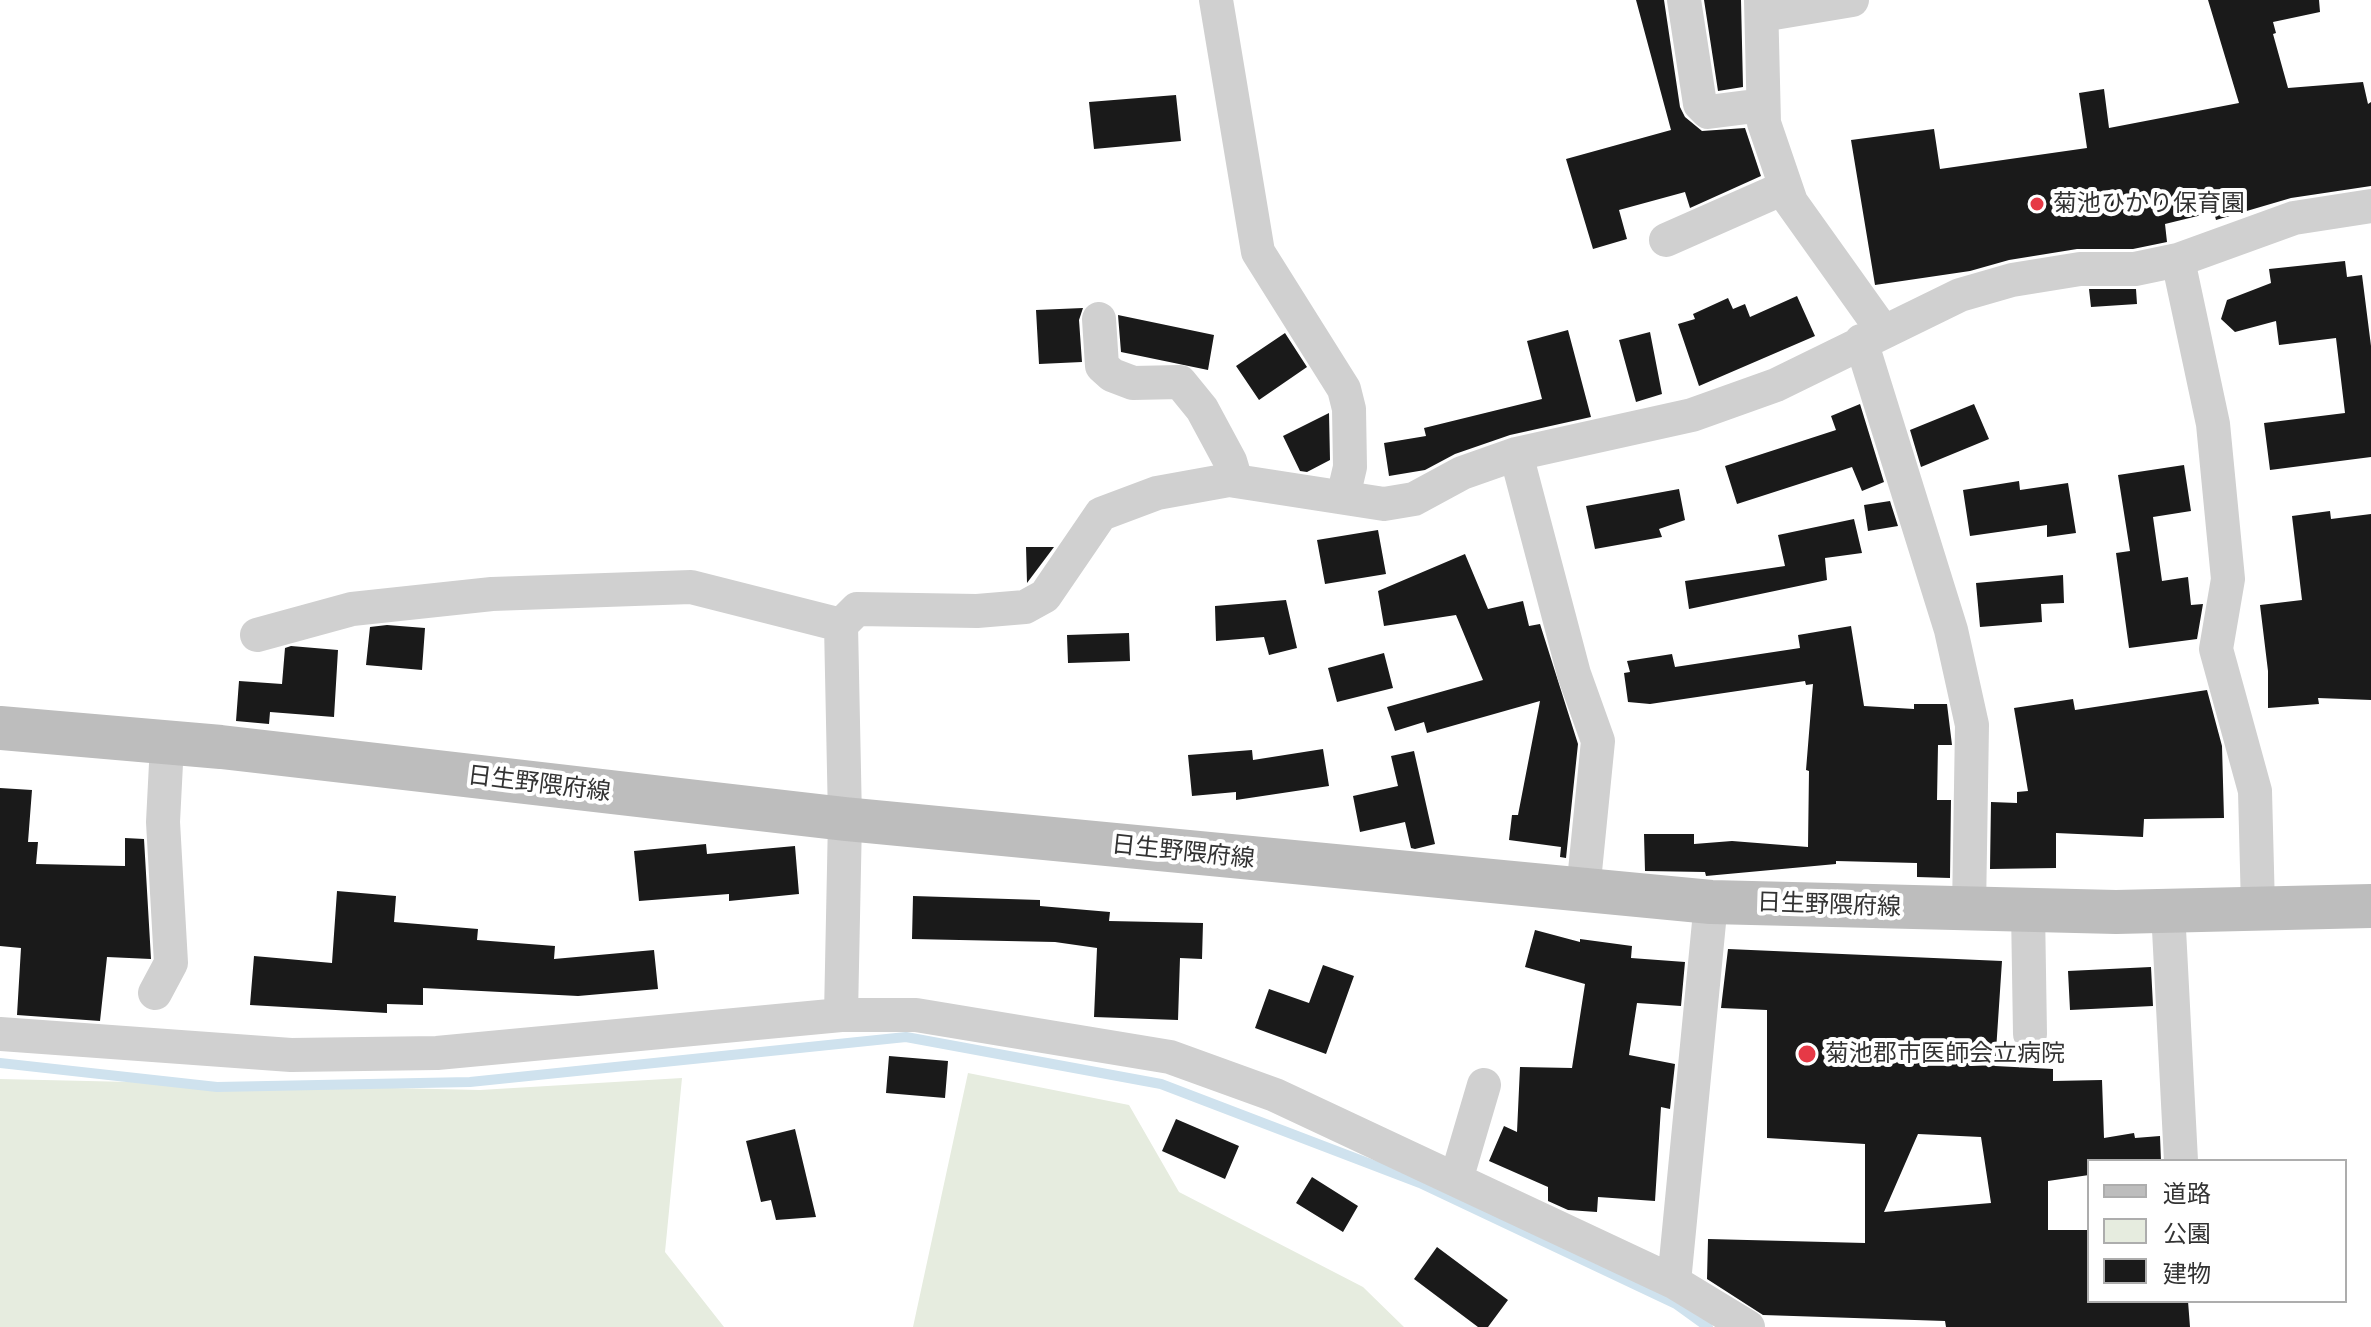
<!DOCTYPE html>
<html>
<head>
<meta charset="utf-8">
<style>
  body { margin:0 }
  #map { position:relative; width:2371px; height:1327px; overflow:hidden; background:#fff; font-family:Mulish,"Noto Sans JP",sans-serif }
  canvas { display:block }
  .legend { position:absolute; left:2087px; top:1159px; width:260px; height:144px; box-sizing:border-box; background:#fff; border:2px solid #adadad; margin:0; padding:10px 14px; list-style:none; font-size:24px; color:#333 }
  .legend li { display:flex; align-items:center; gap:16px; height:40px }
  .legend b { width:40px; border:2px solid #adadad }
</style>
</head>
<body>
<div id="map">
<canvas width="2371" height="1327"></canvas>
<ul class="legend">
<li><b style="height:10px;background:#bdbdbd"></b>道路</li>
<li><b style="height:22px;background:#e6ecdf"></b>公園</li>
<li><b style="height:22px;background:#1a1a1a"></b>建物</li>
</ul>
</div>
<script>
const context = document.querySelector('canvas').getContext('2d');
context.lineJoin = 'round';
function fillPath(path, color) { context.fillStyle = color; context.fill(path, 'evenodd'); }
const toPath = rows => new Path2D(rows.map(r => 'M' + r).join(''));
function stroke(path, color, width, dash) { context.strokeStyle = color; context.lineWidth = width; context.lineCap = dash ? 'butt' : 'round'; context.setLineDash(dash || []); context.stroke(path); }
function write(font, color, halo, rows, align = 'center') {
  context.font = font + ' Mulish,"Noto Sans JP",sans-serif'; context.lineWidth = 8; context.setLineDash([]); context.textBaseline = 'middle'; context.strokeStyle = halo; context.fillStyle = color; for (const [text, x, y, turn = 0] of rows) {
    context.save(); context.translate(x, y); context.rotate((+turn || 0) * Math.PI / 180); context.textAlign = isNaN(turn) ? turn : align; if (halo) context.strokeText(text, 0, 0); context.fillText(text, 0, 0); context.restore();
  }
}
const green = toPath([
  [968,1073,1129,1105,1179,1192,1363,1287,1404,1327,913,1327],
  [682,1078,665,1252,724,1327,0,1327,0,1079,480,1090]
]);
const stream = toPath([
  [0,1063,217,1087,470,1082,906,1037,1161,1084,1420,1183,1676,1304,1708,1327]
]);
const building = toPath([
  [1636,0,1664,0,1680,107,1685,117,1702,131,1745,128,1761,176,1690,208,1685,192,1619,210,1627,239,1593,249,1566,159,1671,130],
  [1704,0,1741,0,1743,87,1718,91],
  [2208,0,2319,0,2320,12,2273,22,2276,33,2273,34,2288,88,2363,82,2368,104,2371,102,2371,186,2291,198,2216,220,2214,212,2165,224,2167,242,2133,249,2077,249,2009,260,1970,271,1875,285,1851,140,1934,129,1940,169,2087,148,2079,93,2104,89,2109,128,2239,103],
  [1176,95,1181,141,1094,149,1089,102],
  [2345,261,2347,277,2362,275,2371,346,2371,457,2270,470,2264,423,2345,413,2336,338,2279,345,2276,321,2235,332,2221,319,2227,300,2271,283,2269,269],
  [2089,289,2136,289,2137,304,2091,307],
  [1797,296,1815,336,1699,386,1678,324,1695,319,1693,314,1728,298,1733,309,1745,304,1750,317],
  [1083,308,1079,320,1082,362,1039,364,1036,310],
  [1118,315,1214,335,1208,370,1121,352],
  [1568,330,1591,417,1510,435,1455,454,1425,470,1389,476,1384,443,1426,436,1424,428,1542,399,1527,341],
  [1650,332,1662,394,1636,402,1619,340],
  [1285,333,1307,367,1259,400,1236,366],
  [1860,404,1884,482,1862,491,1852,467,1737,504,1725,466,1836,430,1831,416],
  [1974,404,1989,439,1921,467,1910,430],
  [1329,413,1330,460,1307,472,1300,471,1283,436],
  [2184,465,2191,511,2153,517,2162,581,2188,577,2191,605,2203,604,2197,639,2129,648,2116,553,2130,551,2118,475],
  [2019,481,2020,490,2068,483,2076,533,2047,537,2047,525,1970,536,1963,490],
  [1679,489,1685,520,1659,529,1662,537,1595,549,1586,506],
  [1890,501,1898,526,1868,531,1864,505],
  [2330,511,2331,519,2371,514,2371,700,2318,698,2319,704,2268,708,2268,671,2260,605,2302,600,2292,516],
  [1854,519,1862,553,1825,558,1827,580,1689,609,1685,581,1785,566,1778,535],
  [1378,530,1386,574,1325,584,1317,540],
  [1026,547,1054,547,1027,583],
  [1465,554,1488,609,1523,601,1529,626,1540,624,1578,744,1566,858,1560,857,1561,847,1509,840,1512,815,1518,815,1540,701,1427,733,1424,722,1395,731,1387,707,1483,680,1456,615,1384,626,1378,591],
  [2063,575,2064,603,2041,604,2042,622,1980,627,1976,583],
  [1286,600,1297,648,1269,655,1264,637,1216,641,1215,606],
  [387,625,425,628,422,670,366,665,370,627],
  [1851,626,1864,706,1914,709,1914,704,1947,704,1952,745,1938,745,1937,800,1951,800,1950,878,1917,877,1917,863,1836,861,1836,864,1706,876,1705,872,1645,871,1644,834,1694,834,1694,844,1732,841,1808,847,1809,771,1806,770,1813,684,1806,685,1805,681,1650,704,1628,702,1624,673,1630,672,1627,661,1672,654,1675,667,1800,648,1798,635],
  [1129,633,1130,661,1068,663,1067,635],
  [291,646,338,650,334,717,270,712,269,724,236,721,239,681,282,684,285,648],
  [1384,653,1393,688,1337,702,1328,668],
  [2207,690,2222,746,2224,818,2144,819,2143,837,2056,833,2056,868,1990,869,1991,802,2017,803,2017,792,2028,791,2014,708,2073,699,2075,710],
  [1323,749,1329,786,1236,800,1236,792,1192,796,1188,755,1252,750,1253,760],
  [1414,751,1435,844,1415,849,1411,848,1405,822,1360,832,1353,796,1398,786,1391,756],
  [0,788,32,790,28,842,38,842,36,864,125,866,125,838,144,839,151,959,107,957,100,1021,17,1015,21,948,0,946],
  [706,844,707,854,795,846,799,894,729,901,729,894,639,901,634,851],
  [337,891,396,896,394,922,478,929,477,940,555,946,554,959,654,950,658,989,578,996,423,988,423,1005,387,1004,387,1013,250,1005,254,956,332,963],
  [913,896,1040,900,1040,906,1110,912,1109,921,1203,923,1202,959,1180,958,1178,1020,1094,1017,1097,948,1055,942,912,939],
  [1535,930,1580,942,1580,939,1632,946,1631,958,1685,962,1681,1006,1637,1003,1629,1055,1675,1064,1670,1109,1661,1107,1655,1201,1598,1197,1597,1212,1568,1210,1548,1201,1548,1187,1489,1161,1504,1126,1517,1132,1520,1067,1572,1068,1585,984,1525,967],
  [1728,949,2002,961,1995,1066,2053,1069,2053,1081,2102,1080,2104,1138,2134,1133,2135,1138,2160,1136,2161,1161,2089,1161,2089,1175,2048,1181,2048,1230,2089,1230,2089,1301,2188,1301,2190,1327,1946,1327,1945,1321,1763,1315,1707,1279,1708,1239,1865,1243,1865,1144,1767,1138,1767,1010,1721,1008],
  [1918,1134,1981,1137,1991,1203,1884,1212],
  [1323,965,1354,976,1326,1054,1255,1028,1269,989,1309,1003],
  [2151,967,2153,1006,2070,1010,2068,971],
  [889,1056,948,1061,945,1098,886,1093],
  [1176,1119,1239,1146,1225,1179,1162,1151],
  [795,1129,816,1217,776,1220,771,1200,761,1202,746,1141],
  [1312,1177,1358,1206,1343,1232,1296,1203],
  [1437,1247,1508,1300,1488,1327,1478,1327,1414,1279]
]);
const street = toPath([
  [1216,0,1258,252,1344,389,1349,409,1350,467,1343,497],
  [1684,0,1700,104,1708,112,1763,105],
  [1761,0,1764,123,1791,202,1883,331],
  [1762,15,1852,0],
  [1666,240,1786,187],
  [2178,260,2213,424,2228,579,2216,649,2255,791,2258,908],
  [1099,319,1102,366,1112,375,1133,383,1180,382,1202,409,1230,461,1236,481],
  [1861,341,1951,630,1972,725,1969,910],
  [1516,454,1574,674,1598,741,1583,891],
  [257,635,352,609,492,594,691,587,841,625],
  [2028,910,2030,1034],
  [2168,910,2181,1161],
  [155,993,171,963,163,822,167,744],
  [841,1015,845,819,841,625,857,609,977,611,1025,607,1045,596,1101,514,1157,493,1229,480,1384,504,1414,499,1462,473,1516,454,1692,415,1776,385,1960,295,2012,280,2080,269,2135,269,2178,260,2294,218,2371,206],
  [0,1034,291,1055,437,1053,841,1015,916,1015,1170,1057,1275,1095,1674,1282,1748,1327],
  [1456,1180,1484,1085],
  [1674,1282,1711,902]
]);
const secondary = toPath([
  [0,728,221,747,845,819,1711,902,2116,912,2371,906]
]);
const markers = [
  [2037,204,8,"#e63946"],
  [1807,1054,10,"#e63946"]
];
const poiNames = [
  ["菊池ひかり保育園",2053,204],
  ["菊池郡市医師会立病院",1825,1054]
];
const streetNames = [
  ["日生野隈府線",539,784,7],
  ["日生野隈府線",1183,852,6],
  ["日生野隈府線",1829,905,2]
];
fillPath(green, '#e6ecdf');
stroke(stream, '#cfe2ee', 10);
fillPath(building, '#1a1a1a');
stroke(street, '#d0d0d0', 34);
stroke(secondary, '#bdbdbd', 44);
for (const [x, y, r, color] of markers) { const dot = new Path2D(); dot.arc(x, y, r, 0, 2 * Math.PI); context.fillStyle = color; context.fill(dot); stroke(dot, '#fff', 3); }
write('24px', '#333', '#fff', poiNames, 'left');
write('24px', '#333', '#fff', streetNames);
</script>
</body>
</html>
